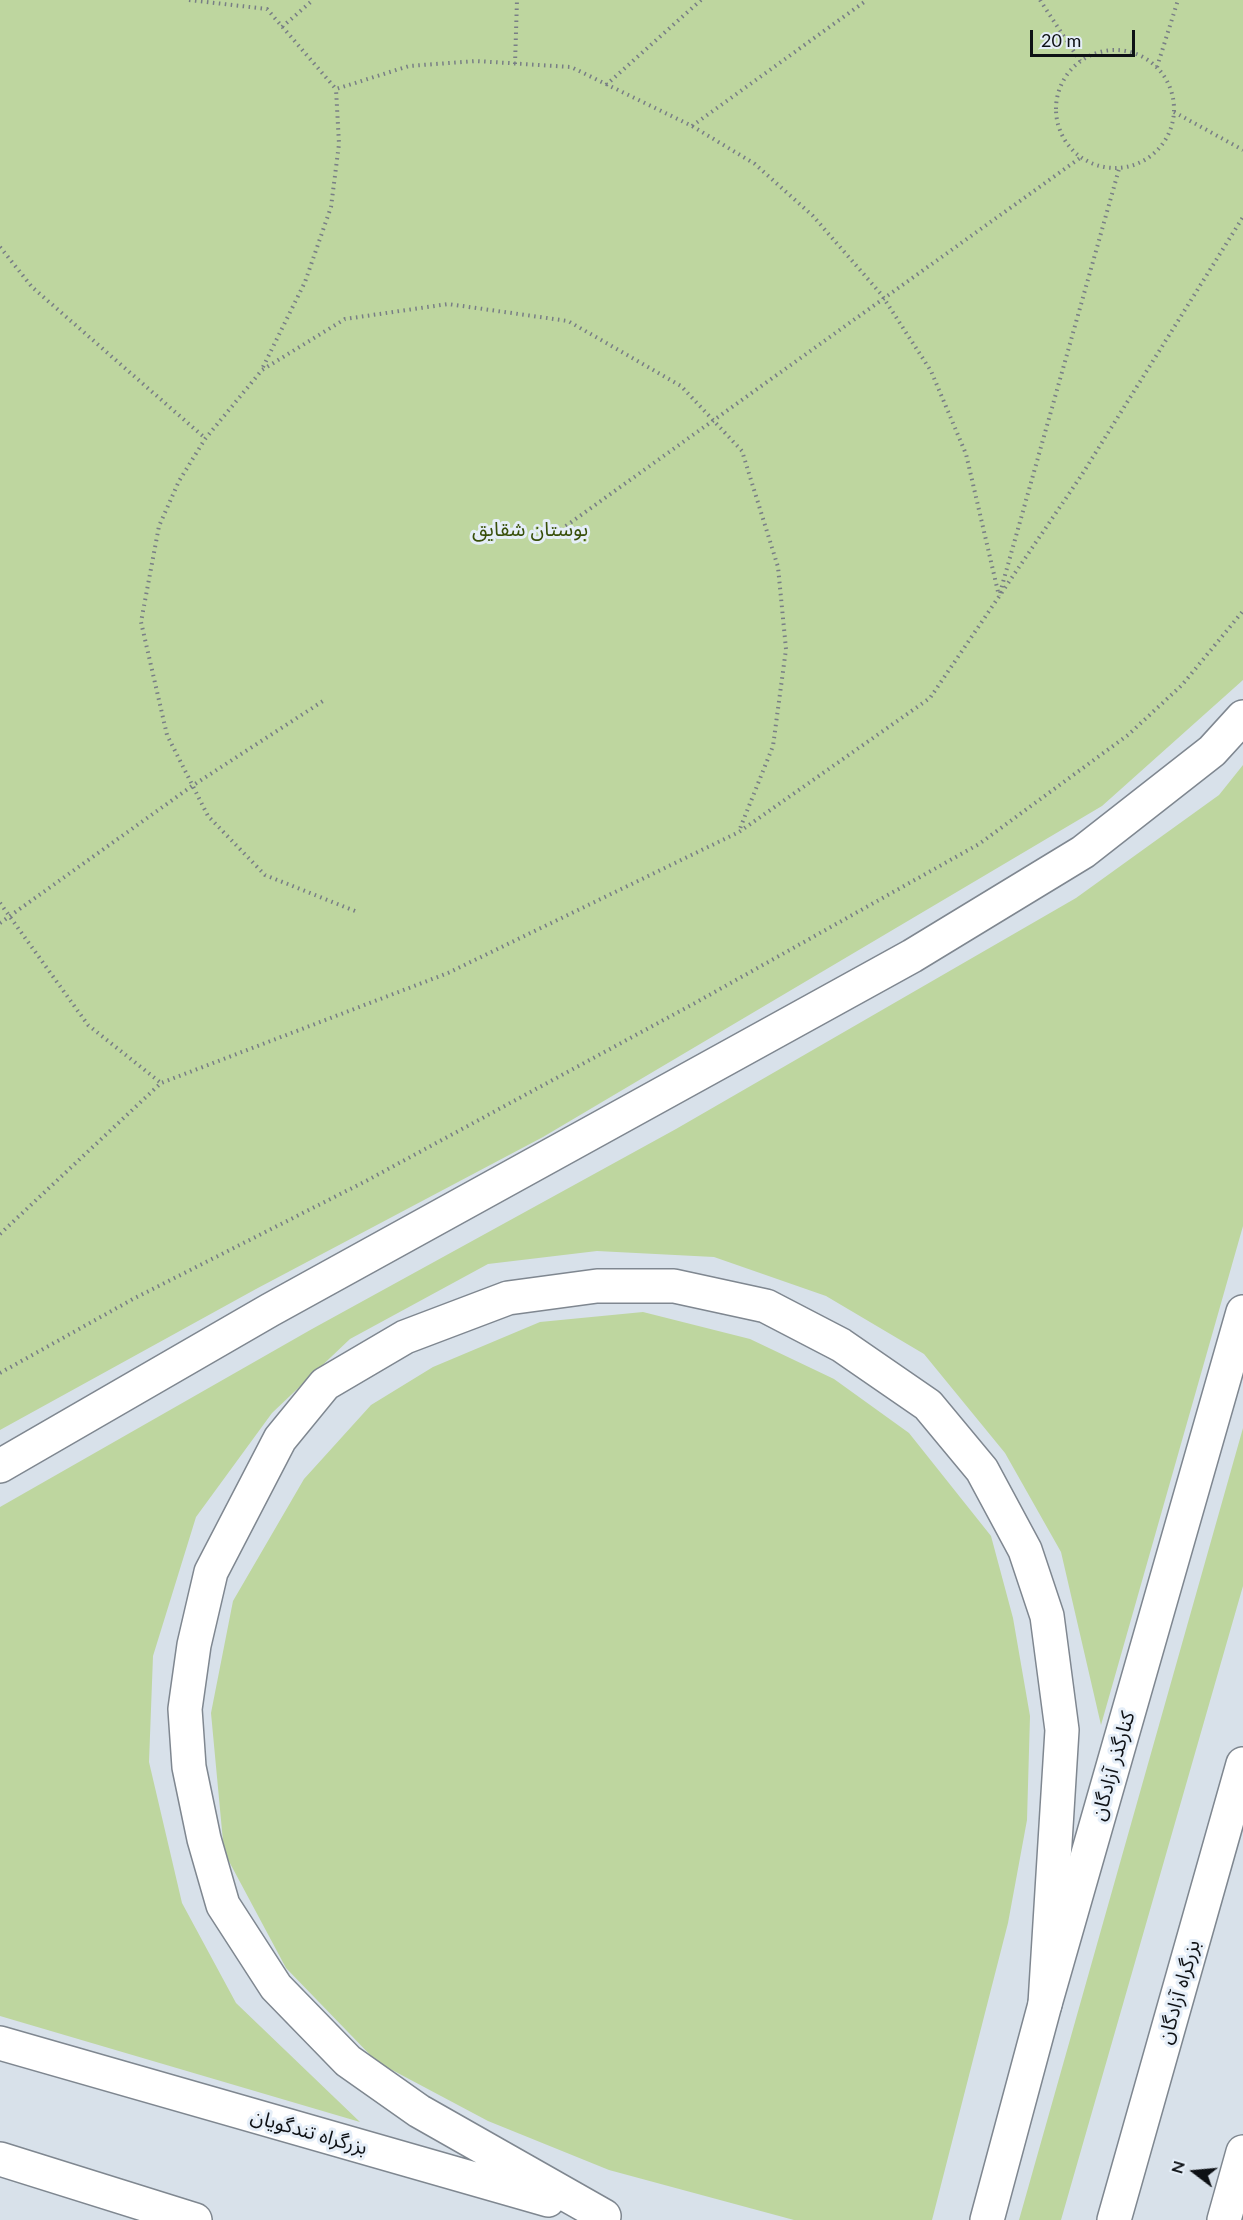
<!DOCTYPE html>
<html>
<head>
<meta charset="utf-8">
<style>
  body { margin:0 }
  #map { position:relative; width:1243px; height:2220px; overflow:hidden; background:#d8e1ea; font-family:Lato,sans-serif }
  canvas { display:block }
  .north { position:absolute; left:1165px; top:2142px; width:60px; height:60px; -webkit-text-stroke:4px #e5eef8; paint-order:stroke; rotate:286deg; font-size:16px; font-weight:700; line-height:24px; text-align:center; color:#0e1115 }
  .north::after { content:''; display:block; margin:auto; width:21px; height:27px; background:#0e1115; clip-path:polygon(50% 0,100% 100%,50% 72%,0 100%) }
  .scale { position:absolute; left:1030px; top:30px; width:105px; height:27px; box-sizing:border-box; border:3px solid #0e1115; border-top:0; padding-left:8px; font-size:18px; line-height:21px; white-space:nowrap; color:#0e1115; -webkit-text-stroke:4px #e5eef8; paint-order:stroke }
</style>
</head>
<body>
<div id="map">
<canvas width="1243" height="2220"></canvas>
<div class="north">N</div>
<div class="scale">20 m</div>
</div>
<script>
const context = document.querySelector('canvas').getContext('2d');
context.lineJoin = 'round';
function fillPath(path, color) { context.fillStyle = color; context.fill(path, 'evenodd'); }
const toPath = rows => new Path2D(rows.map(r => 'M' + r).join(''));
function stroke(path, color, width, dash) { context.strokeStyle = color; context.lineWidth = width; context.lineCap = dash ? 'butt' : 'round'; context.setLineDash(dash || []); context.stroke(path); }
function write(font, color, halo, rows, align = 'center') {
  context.font = font + ' Lato,"Noto Sans Arabic",sans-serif'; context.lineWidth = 6; context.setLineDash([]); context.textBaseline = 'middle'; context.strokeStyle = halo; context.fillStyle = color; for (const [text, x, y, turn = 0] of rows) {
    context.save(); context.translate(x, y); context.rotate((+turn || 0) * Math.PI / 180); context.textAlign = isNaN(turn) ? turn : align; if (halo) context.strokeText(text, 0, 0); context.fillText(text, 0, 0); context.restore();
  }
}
const green = toPath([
  [0,0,1243,0,1243,680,1102,806,543,1137,256,1289,0,1430],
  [1243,765,1243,1226,1101,1725,1061,1552,1005,1453,924,1354,826,1296,714,1257,597,1251,488,1264,350,1339,272,1413,196,1517,153,1656,149,1762,182,1903,236,2003,360,2122,0,2016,0,1507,312,1329,676,1129,1076,898,1219,795],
  [643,1312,750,1339,834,1379,909,1433,991,1536,1013,1618,1030,1716,1027,1820,1008,1923,932,2220,794,2220,609,2170,488,2121,377,2062,286,1968,224,1852,211,1713,233,1601,304,1479,371,1405,433,1367,540,1322],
  [1243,1428,1243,1586,1061,2220,1019,2220]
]);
const path = toPath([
  [189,0,267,9,336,89,409,66,476,61,571,67,692,126,755,164,813,216,881,294,931,371,966,454,999,596],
  [1040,0,1080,61],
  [282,27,313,0],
  '1056 109a59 59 0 1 1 118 0a59 59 0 1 1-118 0Z',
  [515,64,517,0],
  [1157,67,1178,0],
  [606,85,701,0],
  [1174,112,1243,150],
  [692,126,867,0],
  [0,247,32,287,205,438],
  [263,367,305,282,331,207,339,144,336,89],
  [556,533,1080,158],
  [1000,593,1119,169],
  [0,903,88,1025,161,1083],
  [355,911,265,875,208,816,167,735,141,622,159,526,179,481,205,439,262,370,345,319,448,304,568,321,681,386,742,451,778,567,786,649,773,746,739,831],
  [0,923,192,786,323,701],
  [0,1234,161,1083,448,973,739,832,930,698,1081,476,1243,217],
  [0,1373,133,1299,366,1181,695,1003,979,844,1128,735,1182,685,1243,611]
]);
const major = toPath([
  [987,2220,1045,2004,1243,1312]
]);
const highway = toPath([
  [0,1466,270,1310,912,956,1083,852,1212,751,1243,717],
  [0,2043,548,2200],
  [0,2159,195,2220],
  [604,2216,419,2111,348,2061,276,1987,223,1905,204,1839,189,1767,185,1709,194,1645,211,1572,280,1439,325,1384,405,1337,508,1298,597,1286,674,1286,766,1306,841,1345,928,1405,982,1470,1025,1550,1047,1616,1062,1730,1045,2004],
  [1114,2220,1243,1764],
  [1224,2220,1243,2152]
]);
const parkNames = [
  ["بوستان شقایق",530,530]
];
const streetNames = [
  ["کنارگذر آزادگان",1113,1766,-74],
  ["بزرگراه آزادگان",1179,1992,-74],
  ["بزرگراه تندگویان",309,2132,16]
];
fillPath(green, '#bed69f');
stroke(major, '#7f8790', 36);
stroke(highway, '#7f8790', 36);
stroke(path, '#787e85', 4, [1.5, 4.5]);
stroke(major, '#fff', 33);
stroke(highway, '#fff', 33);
write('20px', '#384f0a', '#e5eef8', parkNames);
write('20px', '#0e1115', '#e5eef8', streetNames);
</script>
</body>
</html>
